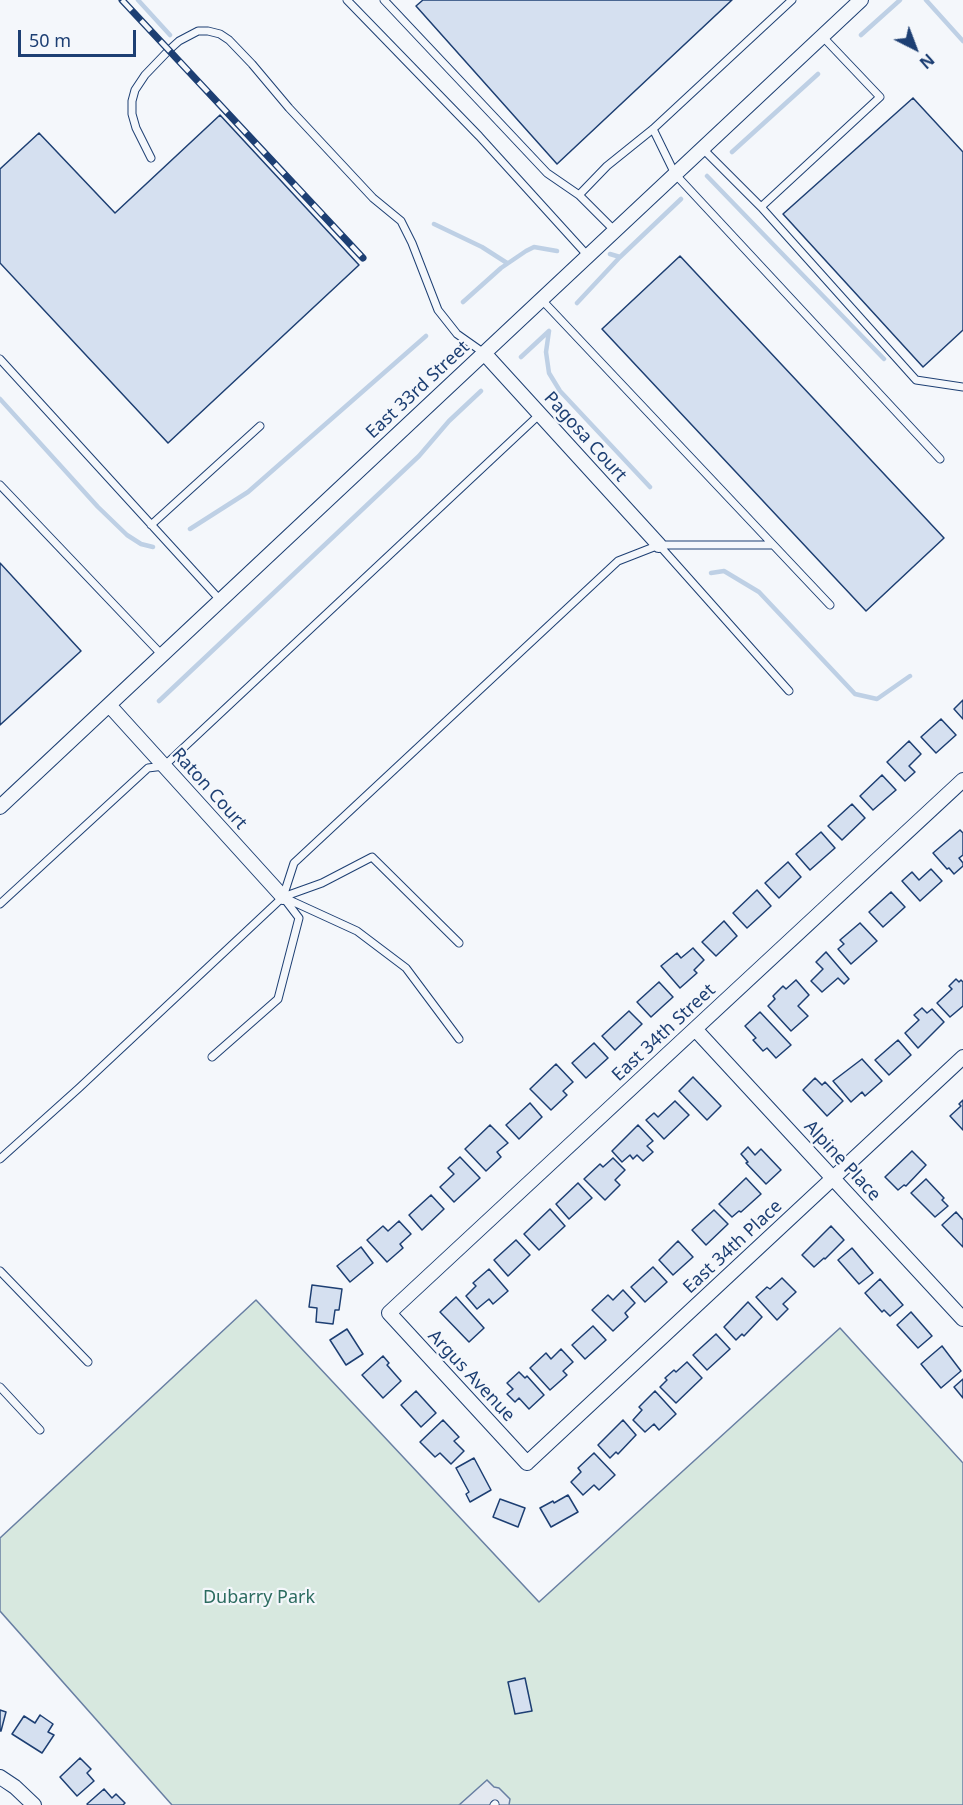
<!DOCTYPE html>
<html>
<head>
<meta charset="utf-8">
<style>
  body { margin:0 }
  #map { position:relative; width:963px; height:1805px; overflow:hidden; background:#f4f7fb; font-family:"Noto Sans",sans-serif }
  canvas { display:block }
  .north { position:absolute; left:885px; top:18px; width:60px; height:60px; -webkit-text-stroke:4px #f4f7fb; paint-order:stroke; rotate:138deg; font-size:16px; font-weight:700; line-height:24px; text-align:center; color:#1d3f73 }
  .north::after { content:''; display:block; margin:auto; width:21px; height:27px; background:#1d3f73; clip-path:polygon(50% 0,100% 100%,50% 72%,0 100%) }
  .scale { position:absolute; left:18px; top:30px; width:118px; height:27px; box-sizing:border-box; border:3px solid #1d3f73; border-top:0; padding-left:8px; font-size:18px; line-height:21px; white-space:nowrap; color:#1d3f73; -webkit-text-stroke:4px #f4f7fb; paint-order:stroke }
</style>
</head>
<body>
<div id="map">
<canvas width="963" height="1805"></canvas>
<div class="north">N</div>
<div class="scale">50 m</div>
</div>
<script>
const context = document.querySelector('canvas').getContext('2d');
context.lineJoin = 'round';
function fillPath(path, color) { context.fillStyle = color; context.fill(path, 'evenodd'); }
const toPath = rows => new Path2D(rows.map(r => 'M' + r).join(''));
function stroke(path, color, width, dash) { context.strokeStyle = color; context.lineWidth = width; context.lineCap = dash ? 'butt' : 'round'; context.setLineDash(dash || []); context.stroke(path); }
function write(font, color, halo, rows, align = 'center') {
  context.font = font + ' "Noto Sans",sans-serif'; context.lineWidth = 4.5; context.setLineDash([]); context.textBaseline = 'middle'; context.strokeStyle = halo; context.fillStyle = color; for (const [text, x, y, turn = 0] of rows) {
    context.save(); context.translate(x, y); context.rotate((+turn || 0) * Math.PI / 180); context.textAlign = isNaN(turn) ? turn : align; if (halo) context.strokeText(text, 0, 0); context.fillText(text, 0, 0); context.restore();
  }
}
const green = toPath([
  [256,1300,539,1602,840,1328,963,1463,963,1805,172,1805,0,1611,0,1538,256,1300]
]);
const parking = toPath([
  [487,1780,494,1787,499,1788,510,1799,509,1805,459,1805,487,1780]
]);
const stream = toPath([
  [138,0,170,35],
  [926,0,963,41],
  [861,35,900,0],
  [732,152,818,74],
  [707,176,884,359],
  [434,224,482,247,507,263],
  [610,254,620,257,681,199],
  [463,302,501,268,526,251,534,247,557,251],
  [577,303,620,257],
  [549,331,546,352,549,373,560,391,650,487],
  [521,357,549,331],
  [0,399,98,507,127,535,141,544,153,547],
  [190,529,248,492,426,336],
  [711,573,724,571,759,592,855,694,877,699,910,676],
  [159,701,419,456,449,421,481,391]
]);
const building = toPath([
  [423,0,732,0,557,164,416,6,423,0],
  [913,98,963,152,963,330,923,367,783,214,913,98],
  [220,115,359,265,168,443,0,263,0,169,39,133,115,213,220,115],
  [680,256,944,538,866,611,602,329,680,256],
  [0,563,81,651,0,725,0,563],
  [963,700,963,719,954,709,963,700],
  [941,719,956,735,936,753,921,737,941,719],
  [909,741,921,754,909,766,915,772,905,781,887,762,909,741],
  [882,775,896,790,873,810,860,796,882,775],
  [852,804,865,818,842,840,828,826,852,804],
  [960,830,963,833,963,855,959,858,963,863,963,866,954,874,949,868,947,869,933,853,960,830],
  [821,832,835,848,810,870,796,854,821,832],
  [788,862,801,877,779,898,765,883,788,862],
  [931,869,942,881,920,901,902,881,912,872,919,880,931,869],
  [757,890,771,906,747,928,733,913,757,890],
  [891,892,905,907,883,927,869,912,891,892],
  [724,921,737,936,716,956,702,942,724,921],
  [860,923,877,941,851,964,838,949,844,944,840,940,860,923],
  [693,948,704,960,694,970,697,973,680,988,661,966,677,953,681,958,693,948],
  [826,952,849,979,844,984,838,978,822,992,811,981,823,969,816,962,826,952],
  [956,979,959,982,961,980,963,982,963,1006,950,1017,937,1003,952,989,949,986,956,979],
  [796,980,809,995,798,1006,808,1016,791,1031,768,1006,775,999,773,996,783,986,786,989,796,980],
  [659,982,673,997,651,1017,637,1002,659,982],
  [922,1008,927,1013,932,1009,944,1022,918,1048,905,1033,919,1020,914,1015,922,1008],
  [629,1011,642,1024,615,1050,602,1036,629,1011],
  [760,1012,791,1045,776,1058,767,1048,763,1051,753,1040,756,1038,745,1026,760,1012],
  [898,1040,911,1055,889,1075,875,1060,898,1040],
  [594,1043,608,1058,586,1078,572,1063,594,1043],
  [862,1059,882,1081,865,1096,862,1092,851,1102,833,1081,862,1059],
  [556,1064,573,1082,563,1091,567,1095,551,1110,530,1089,556,1064],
  [693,1077,721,1106,707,1120,679,1091,693,1077],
  [815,1078,822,1085,825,1082,843,1101,827,1116,803,1090,815,1078],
  [963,1100,963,1130,950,1116,961,1106,959,1104,963,1100],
  [675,1101,689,1115,664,1139,646,1120,654,1113,658,1117,675,1101],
  [530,1103,542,1117,519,1139,506,1125,530,1103],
  [490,1125,508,1143,497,1152,501,1157,486,1171,465,1149,490,1125],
  [638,1125,653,1141,647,1146,653,1152,643,1161,637,1155,633,1159,630,1155,622,1162,612,1151,638,1125],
  [748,1147,755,1155,761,1149,781,1170,766,1184,746,1163,748,1162,741,1154,748,1147],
  [912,1151,926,1165,906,1186,904,1185,898,1190,885,1177,912,1151],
  [460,1157,480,1178,454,1202,440,1187,454,1174,448,1168,460,1157],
  [613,1158,625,1170,615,1180,620,1185,605,1200,584,1179,600,1164,603,1167,613,1158],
  [746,1178,761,1194,741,1212,739,1211,732,1217,719,1204,746,1178],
  [926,1179,944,1198,942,1200,948,1206,935,1217,911,1193,926,1179],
  [578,1183,592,1198,569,1219,556,1204,578,1183],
  [431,1195,444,1209,422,1230,409,1215,431,1195],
  [550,1209,565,1226,539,1250,524,1234,550,1209],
  [714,1210,728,1224,706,1245,692,1230,714,1210],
  [956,1212,963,1220,963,1247,942,1225,956,1212],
  [399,1221,411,1234,400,1244,403,1248,387,1262,367,1240,383,1226,388,1231,399,1221],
  [831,1226,844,1240,825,1259,824,1258,814,1267,802,1255,831,1226],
  [516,1240,530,1255,508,1276,494,1260,516,1240],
  [678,1241,693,1257,673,1275,659,1260,678,1241],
  [361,1247,373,1263,350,1282,337,1266,361,1247],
  [852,1248,873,1273,859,1284,838,1260,852,1248],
  [653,1267,667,1282,645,1302,631,1287,653,1267],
  [489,1269,508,1291,493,1304,489,1299,477,1309,466,1296,476,1286,473,1283,489,1269],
  [782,1278,796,1292,783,1304,788,1309,777,1320,756,1297,767,1287,770,1289,782,1278],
  [880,1279,903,1305,890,1316,884,1310,882,1312,865,1293,880,1279],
  [312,1285,342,1289,339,1310,335,1310,333,1324,316,1322,317,1308,309,1307,312,1285],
  [623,1290,635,1303,625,1313,628,1317,613,1331,592,1310,608,1295,613,1300,623,1290],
  [456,1297,484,1328,469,1342,440,1312,456,1297],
  [748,1302,762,1317,744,1336,742,1334,736,1340,724,1327,748,1302],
  [911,1312,932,1336,918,1348,897,1325,911,1312],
  [593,1326,606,1340,585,1359,572,1345,593,1326],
  [347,1329,363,1354,346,1365,330,1340,347,1329],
  [716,1334,730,1349,707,1370,693,1355,716,1334],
  [942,1346,961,1371,941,1388,921,1364,942,1346],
  [561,1349,573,1362,563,1371,567,1375,550,1390,530,1368,546,1353,551,1359,561,1349],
  [383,1356,389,1363,387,1365,401,1381,383,1398,362,1375,383,1356],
  [687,1362,702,1378,676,1403,660,1387,667,1380,665,1378,674,1370,676,1372,687,1362],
  [519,1372,525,1378,527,1376,544,1395,529,1409,519,1398,515,1402,507,1394,513,1389,507,1383,519,1372],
  [963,1379,963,1398,954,1387,963,1379],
  [416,1391,436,1413,421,1427,401,1405,416,1391],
  [655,1391,676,1414,659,1430,654,1424,645,1432,633,1420,642,1410,639,1407,655,1391],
  [443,1420,459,1437,454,1441,464,1451,451,1464,440,1453,435,1457,420,1442,443,1420],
  [623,1420,636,1435,618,1454,616,1452,610,1458,598,1445,623,1420],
  [594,1453,615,1475,599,1490,594,1485,583,1495,571,1482,581,1472,578,1468,594,1453],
  [474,1458,491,1490,470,1502,466,1494,469,1492,456,1468,474,1458],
  [568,1495,578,1512,551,1527,540,1508,553,1501,554,1503,568,1495],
  [500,1499,525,1508,518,1527,493,1517,500,1499],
  [525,1678,532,1711,515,1714,508,1682,525,1678],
  [0,1710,6,1712,1,1731,0,1731,0,1710],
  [40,1715,53,1724,48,1732,54,1735,42,1753,12,1734,24,1716,35,1723,40,1715],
  [80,1758,91,1769,87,1773,94,1781,77,1796,60,1777,80,1758],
  [104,1789,112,1798,116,1794,125,1803,123,1805,88,1805,87,1804,104,1789]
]);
const lane = toPath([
  [347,0,479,136,588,256],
  [384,0,547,173,579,195],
  [653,129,675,174,940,459],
  [702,148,761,207,916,380,963,387],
  [151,158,136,128,132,114,132,101,135,90,145,75,169,50,179,41,198,31,208,31,220,34,229,40,252,64,289,108,373,198,401,221,412,243,438,310,457,334,484,353],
  [761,207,880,97,822,36],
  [615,231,579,195,607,166,653,129,792,0],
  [541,299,830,605],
  [0,359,221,601],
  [0,485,162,655],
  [151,525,260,426],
  [659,545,789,691],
  [283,897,294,863,618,561,659,545,773,545],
  [283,897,322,883,372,857,459,943],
  [285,898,357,931,406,968,459,1039],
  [0,904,148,768,164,766,540,414],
  [0,1159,79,1088,283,897,299,918,278,999,212,1057],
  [0,1271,88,1362],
  [0,1387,40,1430],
  [494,1805,495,1804]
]);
const street = toPath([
  [484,353,659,545],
  [109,705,283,897],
  [963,780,389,1313,527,1463,963,1057],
  [0,807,861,0],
  [695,1029,963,1319],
  [0,1777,15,1787,34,1805]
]);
const rail = toPath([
  [122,0,363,258]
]);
const streetNames = [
  ["East 33rd Street",418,390,-43],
  ["Pagosa Court",585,437,48],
  ["Raton Court",209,789,48],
  ["East 34th Street",664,1033,-43],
  ["Alpine Place",842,1161,47],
  ["East 34th Place",733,1247,-43],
  ["Argus Avenue",471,1376,47]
];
const parkNames = [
  ["Dubarry Park",259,1598]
];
fillPath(green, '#d7e8df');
stroke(green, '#687fa3', 1.5);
fillPath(parking, '#e3e8f0');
stroke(parking, '#687fa3', 1.5);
stroke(stream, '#bed0e5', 4.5);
fillPath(building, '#d5e0f0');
stroke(building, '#1d3f73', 1.5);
stroke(lane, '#1d3f73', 9);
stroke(street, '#1d3f73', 16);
stroke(lane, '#f4f7fb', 7);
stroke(street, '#f4f7fb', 14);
stroke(rail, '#1d3f73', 7);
stroke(rail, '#f4f7fb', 4.5, [14]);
write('18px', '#1d3f73', '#f4f7fb', streetNames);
write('18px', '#2c6c60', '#f4f7fb', parkNames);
</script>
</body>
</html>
